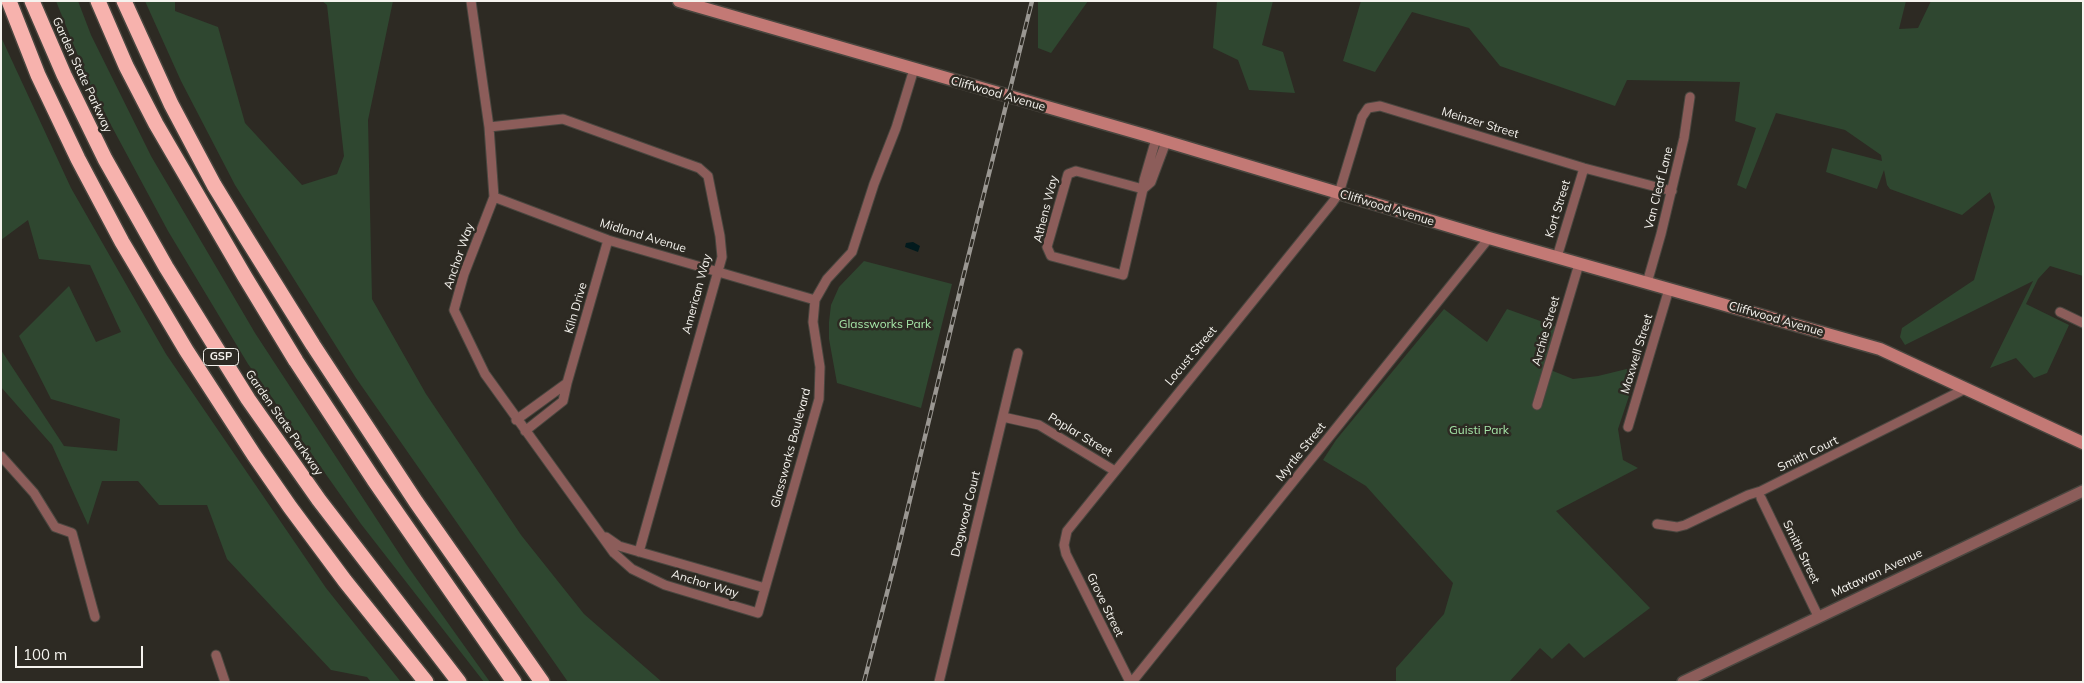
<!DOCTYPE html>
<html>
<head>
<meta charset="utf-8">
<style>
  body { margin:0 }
  #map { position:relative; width:2084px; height:683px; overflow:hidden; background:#2d2a23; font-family:Mulish,sans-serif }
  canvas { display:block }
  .frame { position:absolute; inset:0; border:2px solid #f5f3ee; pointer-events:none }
  .scale { position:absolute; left:15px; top:646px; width:128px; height:22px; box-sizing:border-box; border:2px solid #f5f3ee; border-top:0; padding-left:6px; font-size:15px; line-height:18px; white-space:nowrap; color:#f5f3ee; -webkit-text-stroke:4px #2d2a23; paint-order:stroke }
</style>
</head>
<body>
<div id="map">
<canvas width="2084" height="683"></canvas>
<div class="frame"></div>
<div class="scale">100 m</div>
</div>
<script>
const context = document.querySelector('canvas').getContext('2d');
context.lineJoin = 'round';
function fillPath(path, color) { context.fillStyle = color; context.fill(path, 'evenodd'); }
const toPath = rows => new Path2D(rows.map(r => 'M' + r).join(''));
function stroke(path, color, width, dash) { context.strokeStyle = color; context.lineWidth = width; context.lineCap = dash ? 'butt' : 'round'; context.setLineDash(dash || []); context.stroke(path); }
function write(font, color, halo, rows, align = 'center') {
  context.font = font + ' Mulish,sans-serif'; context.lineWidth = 5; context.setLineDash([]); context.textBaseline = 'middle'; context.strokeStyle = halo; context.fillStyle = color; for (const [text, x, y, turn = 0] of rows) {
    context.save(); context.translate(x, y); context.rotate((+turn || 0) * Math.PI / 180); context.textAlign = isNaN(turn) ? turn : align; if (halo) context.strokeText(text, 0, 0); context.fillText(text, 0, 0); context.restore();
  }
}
const green = toPath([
  [56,1,78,1,91,35,151,156,255,333,406,564,490,682,484,682,361,524,248,364,168,231,90,86],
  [145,1,175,1,175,11,218,27,245,123,302,185,337,174,344,156,327,5,322,1,393,1,368,120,372,299,426,394,521,535,584,614,662,682,568,682,356,378,235,185,181,81],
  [1038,1,1088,1,1051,53,1038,48],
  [1217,1,1273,1,1262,45,1283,52,1295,93,1249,90,1238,60,1213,48],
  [1361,1,1906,1,1899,29,1918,28,1931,1,2083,1,2083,276,2050,266,2038,279,2026,304,2069,325,2047,373,2034,378,2016,358,1990,368,2033,281,1905,345,1900,337,1902,328,1974,280,1995,207,1990,192,1962,215,1890,189,1887,185,1884,170,1877,189,1826,172,1832,148,1882,161,1881,155,1845,130,1776,113,1746,189,1737,185,1756,128,1735,121,1740,82,1627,80,1615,106,1500,66,1469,28,1412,12,1375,72,1343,61],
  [1,37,71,188,166,354,326,588,401,682,371,682,367,677,331,670,227,559,207,505,159,505,138,481,102,481,88,525,52,445,1,387,1,350,64,446,117,451,120,419,51,399,19,336,69,286,96,342,121,332,90,265,39,259,28,220,1,240],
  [864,261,952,284,921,408,837,383,829,339,829,322,831,305,839,287],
  [1444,309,1487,342,1507,309,1557,327,1543,367,1573,379,1598,376,1639,366,1618,429,1623,460,1638,468,1556,511,1650,608,1584,658,1569,643,1552,659,1540,648,1509,682,1396,682,1396,668,1444,614,1453,583,1366,486,1323,460,1336,440]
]);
const water = toPath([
  [913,242,920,246,918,252,905,247,906,243]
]);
const minor = toPath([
  [471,1,489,127,494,197,464,274,454,310,485,374,614,553,632,569,665,585,758,613,819,399,820,367,813,322,815,300,827,279,852,252,874,184,896,128,914,69],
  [489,127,563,119,699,168,708,176,720,236,722,257,639,552],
  [1143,189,1076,171,1068,174,1047,247,1051,256,1123,275,1143,189,1144,180,1156,139],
  [1143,189,1151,182,1166,142],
  [494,197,608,240,815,300],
  [1557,257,1584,168],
  [1647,283,1661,234,1684,138,1690,97],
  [2060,312,2083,323],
  [1537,405,1579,264],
  [1003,417,1039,425,1115,471],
  [516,420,567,383,608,240],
  [1628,427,1669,289],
  [525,431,563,401,567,383],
  [1,456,34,493,55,527,72,533,95,617],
  [1761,498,1818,616],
  [1657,524,1677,527,1685,525,1748,495,1761,491,1965,389],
  [606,537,619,546,765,588],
  [216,655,225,682],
  [939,682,1018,353],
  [1130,682,1066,554,1064,545,1067,531,1332,203,1339,193,1362,117,1368,108,1380,106,1584,168,1672,191],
  [1132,682,1489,238]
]);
const tertiary = toPath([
  [1683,682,2083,491]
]);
const secondary = toPath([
  [679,1,1148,136,1489,238,1880,349,2083,443]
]);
const motorway = toPath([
  [9,1,38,75,78,159,122,242,186,350,254,455,290,507,345,581,426,682],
  [32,1,64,75,105,159,166,267,215,346,248,399,319,500,459,682],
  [98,1,126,66,156,124,245,277,296,361,374,480,514,682],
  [124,1,171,104,214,185,247,239,313,345,416,502,542,682]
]);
const rail = toPath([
  [864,682,895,562,963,278,1032,1]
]);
const shields = [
  [221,357,35]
];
const shieldNames = [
  ["GSP",221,357]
];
const streetNames = [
  ["Garden State Parkway",82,75,65],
  ["Cliffwood Avenue",998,94,16],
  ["Meinzer Street",1480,123,17],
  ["Van Cleaf Lane",1659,188,-76],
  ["Cliffwood Avenue",1387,208,17],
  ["Athens Way",1046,209,-76],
  ["Kort Street",1558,209,-73],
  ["Midland Avenue",643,236,17],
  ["Anchor Way",459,256,-71],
  ["American Way",697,294,-75],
  ["Kiln Drive",576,308,-74],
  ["Cliffwood Avenue",1776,319,16],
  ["Archie Street",1546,331,-74],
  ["Maxwell Street",1637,354,-73],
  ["Locust Street",1191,356,-50],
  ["Garden State Parkway",284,423,55],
  ["Poplar Street",1080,435,31],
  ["Glassworks Boulevard",791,448,-75],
  ["Myrtle Street",1301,452,-51],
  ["Smith Court",1808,454,-26],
  ["Dogwood Court",966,514,-76],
  ["Smith Street",1801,552,64],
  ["Matawan Avenue",1877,573,-25],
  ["Anchor Way",705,584,17],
  ["Grove Street",1105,605,64]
];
const parkNames = [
  ["Glassworks Park",885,324],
  ["Guisti Park",1479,430]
];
fillPath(green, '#2f4730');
fillPath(water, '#021a1d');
stroke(minor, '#49463f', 11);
stroke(tertiary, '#49463f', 14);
stroke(secondary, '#49463f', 15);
stroke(motorway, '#49463f', 18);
stroke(minor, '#8c5d5a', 9);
stroke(tertiary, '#8c5d5a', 11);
stroke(secondary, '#c37975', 12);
stroke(motorway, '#f7b2ad', 15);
stroke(rail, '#9a9792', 4.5);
stroke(rail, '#2d2a23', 2.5, [8]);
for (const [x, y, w] of shields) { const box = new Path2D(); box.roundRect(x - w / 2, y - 8.5, w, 17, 4); context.fillStyle = '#2d2a23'; context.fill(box); stroke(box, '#f5f3ee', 1); }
write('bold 11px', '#f5f3ee', null, shieldNames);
write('12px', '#f5f3ee', '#2d2a23', streetNames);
write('12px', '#a6e6a8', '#2d2a23', parkNames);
</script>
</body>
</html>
